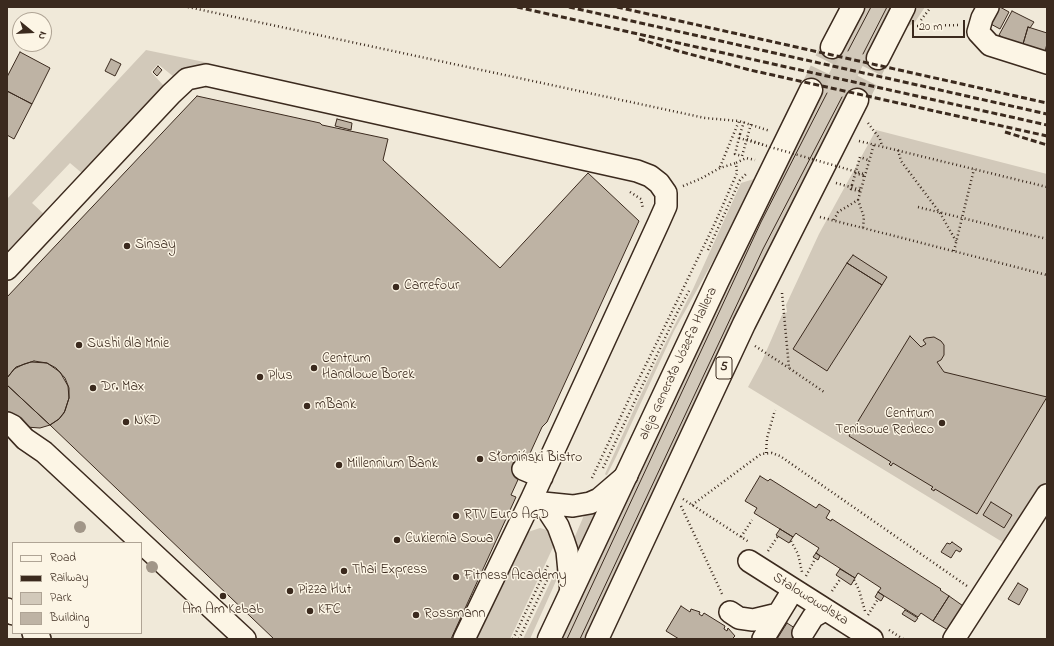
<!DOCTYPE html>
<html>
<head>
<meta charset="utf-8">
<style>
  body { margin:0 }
  #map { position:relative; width:1054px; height:646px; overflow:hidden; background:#f0e9d9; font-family:"Indie Flower",sans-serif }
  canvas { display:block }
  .frame { position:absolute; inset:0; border:8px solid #3b2a1e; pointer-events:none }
  .legend { position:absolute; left:12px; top:542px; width:130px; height:92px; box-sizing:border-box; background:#fcf5e5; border:1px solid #afa495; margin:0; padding:5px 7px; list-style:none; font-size:12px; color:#3b2a1e }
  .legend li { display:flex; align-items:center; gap:8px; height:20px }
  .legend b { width:20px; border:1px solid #afa495 }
  .north { position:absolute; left:12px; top:12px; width:40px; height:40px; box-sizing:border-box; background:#fcf5e5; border:1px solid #afa495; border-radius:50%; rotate:108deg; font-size:11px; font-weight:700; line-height:16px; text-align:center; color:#3b2a1e }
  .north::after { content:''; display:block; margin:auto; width:14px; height:18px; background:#3b2a1e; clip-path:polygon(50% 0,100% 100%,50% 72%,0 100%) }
  .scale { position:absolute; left:912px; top:20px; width:53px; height:18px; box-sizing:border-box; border:2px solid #3b2a1e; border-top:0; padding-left:5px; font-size:12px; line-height:14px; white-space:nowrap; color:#3b2a1e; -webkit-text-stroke:3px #fcf5e5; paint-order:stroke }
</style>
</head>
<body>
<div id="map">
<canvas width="1054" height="646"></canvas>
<div class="frame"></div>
<ul class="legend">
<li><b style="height:5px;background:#fcf5e5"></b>Road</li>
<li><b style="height:5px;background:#3b2a1e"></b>Railway</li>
<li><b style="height:11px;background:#d2c9ba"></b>Park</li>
<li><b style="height:11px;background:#beb3a4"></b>Building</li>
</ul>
<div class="north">N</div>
<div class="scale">20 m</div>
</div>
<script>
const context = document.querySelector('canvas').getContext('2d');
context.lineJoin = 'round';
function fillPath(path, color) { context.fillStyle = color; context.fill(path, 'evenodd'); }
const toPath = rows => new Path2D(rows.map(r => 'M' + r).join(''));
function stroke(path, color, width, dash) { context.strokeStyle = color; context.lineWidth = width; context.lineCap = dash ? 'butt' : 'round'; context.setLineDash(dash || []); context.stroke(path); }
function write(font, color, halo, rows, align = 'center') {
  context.font = font + ' "Indie Flower",sans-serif'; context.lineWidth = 3; context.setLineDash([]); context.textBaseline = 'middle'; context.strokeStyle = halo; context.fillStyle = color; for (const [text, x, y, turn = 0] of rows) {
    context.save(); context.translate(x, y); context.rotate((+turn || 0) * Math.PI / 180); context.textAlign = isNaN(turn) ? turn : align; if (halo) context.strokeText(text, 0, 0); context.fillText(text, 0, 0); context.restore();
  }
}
const green = toPath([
  [863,7,893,7,839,112,717,359,586,639,561,639,784,162],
  [918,7,925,7,915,22,906,28],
  [146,50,209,63,208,67,194,66,185,68,174,77,158,64,151,72,164,86,83,174,70,163,32,203,45,215,7,256,7,199],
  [876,130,1047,174,1047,485,1009,546,748,387,762,361,782,315,787,312,786,305,819,234],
  [754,179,723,243,674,331,616,457,607,475,606,475,605,474,636,405,662,350,693,289,741,183],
  [597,511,581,547,577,547,573,541,585,513],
  [540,528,547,530,555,534,556,541,510,639,474,639,523,537,528,532],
  [559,564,558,574,556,581,530,639,523,639]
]);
const building = toPath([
  [996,7,1000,7,1009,12,1000,29,987,22,996,7],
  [1012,11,1034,22,1030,28,1028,27,1023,44,1005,39,999,35,1012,11],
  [1028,27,1047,33,1047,44,1045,51,1023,44,1028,27],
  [20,52,50,68,32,104,7,91,7,77,20,52],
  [111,59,121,64,115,76,105,71,111,59],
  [158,66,162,70,157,76,153,72,158,66],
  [7,91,32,104,14,139,7,135,7,91],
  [197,96,320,123,322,125,388,139,383,160,500,268,588,173,639,221,547,422,542,427,511,495,516,497,451,639,274,639,50,425,59,419,64,413,69,398,68,386,60,372,47,363,31,362,16,367,7,378,7,297,197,96],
  [337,119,352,123,351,130,335,126,337,119],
  [853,255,887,277,882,285,847,263,853,255],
  [847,263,882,285,827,371,793,349,847,263],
  [910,336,921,347,926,344,923,340,926,338,934,337,941,341,944,345,944,355,941,360,937,362,944,372,1047,397,977,514,935,489,934,491,931,489,933,487,893,463,891,466,889,464,891,462,849,436,910,336],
  [34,361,47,363,56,368,65,378,69,388,69,398,65,411,59,419,50,425,7,385,7,378,14,369,24,364,34,361],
  [7,385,50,425,40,428,26,427,11,417,7,412,7,385],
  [760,476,768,481,770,479,816,508,819,504,830,511,826,518,831,521,832,519,941,589,940,590,949,596,933,621,921,613,918,617,878,592,881,588,858,573,855,578,816,553,819,548,797,534,796,533,793,537,754,513,757,508,745,501,760,476],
  [991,502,1012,515,1004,528,983,515,991,502],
  [780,529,793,537,789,543,776,535,780,529],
  [952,542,962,549,960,552,956,550,951,558,941,552,947,543,950,544,952,542],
  [816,553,820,556,818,560,813,557,816,553],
  [840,569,855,578,851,585,836,575,840,569],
  [1018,583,1028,589,1019,605,1008,599,1018,583],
  [878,592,884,596,881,601,875,597,878,592],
  [949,596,966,608,951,632,933,621,949,596],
  [681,606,690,612,691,609,700,612,699,614,702,616,704,613,725,626,724,629,727,631,728,628,735,636,733,638,735,639,679,639,666,631,681,606],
  [905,610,918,618,915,622,902,614,905,610],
  [787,623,812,639,777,639,787,623]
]);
const majorTunnel = toPath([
  [811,90,832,47],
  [857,100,878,58]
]);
const path = toPath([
  [188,7,705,118,739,121,770,131],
  [921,20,931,7],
  [917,26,960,25],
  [868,123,880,139,882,146],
  [740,134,735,154,742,156,751,124],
  [747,139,764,145],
  [859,141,1047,187],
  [898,150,901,161,940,213,956,241],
  [720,167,739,121],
  [855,173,865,176],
  [836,183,861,190],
  [852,185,860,157,868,160,868,162],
  [683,186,700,179,720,168,736,163],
  [630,192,641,199,643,209],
  [858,200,874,144],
  [918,207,1047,239],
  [820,217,1047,275],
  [834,220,838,212,858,200,864,217,863,228],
  [708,250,740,180,747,173],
  [954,251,974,169],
  [782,293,789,368,824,392],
  [755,346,789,368],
  [766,453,767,438,775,410],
  [603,468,677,313,690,289],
  [592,478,630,397,663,330,715,223,737,173,736,163,746,158,755,160],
  [683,499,749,542],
  [692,505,761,454,772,453,780,456,967,586],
  [681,506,723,596],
  [741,537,752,520],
  [791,541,798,554,802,572],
  [768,551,778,536],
  [806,576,815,559],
  [854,580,859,590,865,611],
  [832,591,841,578],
  [868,615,878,599],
  [889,630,903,639],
  [513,639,548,565],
  [519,639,549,576]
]);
const minor = toPath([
  [988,7,982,18,978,32,990,45,1047,63],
  [7,269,171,94,187,79,206,75,637,171,650,176,659,183,666,193,666,206,658,224,532,498,464,639],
  [7,423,13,426,25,439,44,452,245,639],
  [523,469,542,477],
  [532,498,543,503,573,506,590,503,599,499,627,475],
  [543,503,558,526,564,542,567,551,571,592],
  [749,561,872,639],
  [7,609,13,614],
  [730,612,739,618,753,620,778,614],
  [33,633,40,639],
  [803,633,813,617,825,610],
  [763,639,793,590],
  [954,639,1047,495]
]);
const major = toPath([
  [832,47,853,7],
  [878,58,904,7],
  [549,639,718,280,811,90],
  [597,639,744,324,857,100]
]);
const tram = toPath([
  [848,51,871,7],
  [863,54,887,7],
  [567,639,761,222,827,93],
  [580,639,763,249,842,97]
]);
const rail = toPath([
  [517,7,1047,125],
  [569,7,1047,114],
  [617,7,1047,103],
  [639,39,678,51,750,70,1047,136],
  [1005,132,1047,145]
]);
const pathBridge = toPath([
  [740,134,744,122],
  [739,138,864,174,863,179],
  [852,185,851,189,859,191,860,187]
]);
const trees = [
  [80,527],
  [152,567]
];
const markers = [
  [127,246,4,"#3b2a1e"],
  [396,287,4,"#3b2a1e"],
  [79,345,4,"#3b2a1e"],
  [314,368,4,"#3b2a1e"],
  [260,377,4,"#3b2a1e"],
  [93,388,4,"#3b2a1e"],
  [307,406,4,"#3b2a1e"],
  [126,422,4,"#3b2a1e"],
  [942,423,4,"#3b2a1e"],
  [480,459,4,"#3b2a1e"],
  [339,465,4,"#3b2a1e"],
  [456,516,4,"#3b2a1e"],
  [397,540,4,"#3b2a1e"],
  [344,571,4,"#3b2a1e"],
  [456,577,4,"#3b2a1e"],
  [290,591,4,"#3b2a1e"],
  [223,596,4,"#3b2a1e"],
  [310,611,4,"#3b2a1e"],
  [416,615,4,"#3b2a1e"]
];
const shields = [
  [724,368,16]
];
const shieldNames = [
  ["5",724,368]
];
const poiNames = [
  ["Sinsay",135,246],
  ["Carrefour",404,287],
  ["Sushi dla Mnie",87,345],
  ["Centrum",322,360],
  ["Handlowe Borek",322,376],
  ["Plus",268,377],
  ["Dr. Max",101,388],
  ["mBank",315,406],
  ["Centrum",934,415,"right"],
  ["Tenisowe Redeco",934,431,"right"],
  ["NKD",134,422],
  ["Słomiński Bistro",488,459],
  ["Millennium Bank",347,465],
  ["RTV Euro AGD",464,516],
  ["Cukiernia Sowa",405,540],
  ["Thai Express",352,571],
  ["Fitness Academy",464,577],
  ["Pizza Hut",298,591],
  ["Am Am Kebab",223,611,"center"],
  ["KFC",318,611],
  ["Rossmann",424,615]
];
const streetNames = [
  ["aleja Generała Józefa Hallera",679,364,-65],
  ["Stalowowolska",810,600,32]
];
fillPath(green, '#d2c9ba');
fillPath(building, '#beb3a4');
stroke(building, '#3b2a1e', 1);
stroke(majorTunnel, '#ccc3b4', 22, [22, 11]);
stroke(minor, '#3b2a1e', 24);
stroke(major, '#3b2a1e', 25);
stroke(path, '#3b2a1e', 2.5, [1, 3]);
stroke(minor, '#fcf5e5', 21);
stroke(major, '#fcf5e5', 22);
stroke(tram, '#3b2a1e', 1);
stroke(rail, '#3b2a1e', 3, [6, 3]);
stroke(pathBridge, '#3b2a1e', 2.5, [1, 3]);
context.fillStyle = '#a19688';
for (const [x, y] of trees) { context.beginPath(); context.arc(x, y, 6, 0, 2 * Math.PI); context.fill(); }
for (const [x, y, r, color] of markers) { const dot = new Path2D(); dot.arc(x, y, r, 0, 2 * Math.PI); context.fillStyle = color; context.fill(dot); stroke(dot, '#fcf5e5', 1.5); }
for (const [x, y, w] of shields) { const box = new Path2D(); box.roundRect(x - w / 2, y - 11, w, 22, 3); context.fillStyle = '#fcf5e5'; context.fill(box); stroke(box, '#3b2a1e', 1); }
write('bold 13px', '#3b2a1e', null, shieldNames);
write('14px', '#3b2a1e', '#fcf5e5', poiNames, 'left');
write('14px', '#3b2a1e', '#fcf5e5', streetNames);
</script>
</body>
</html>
